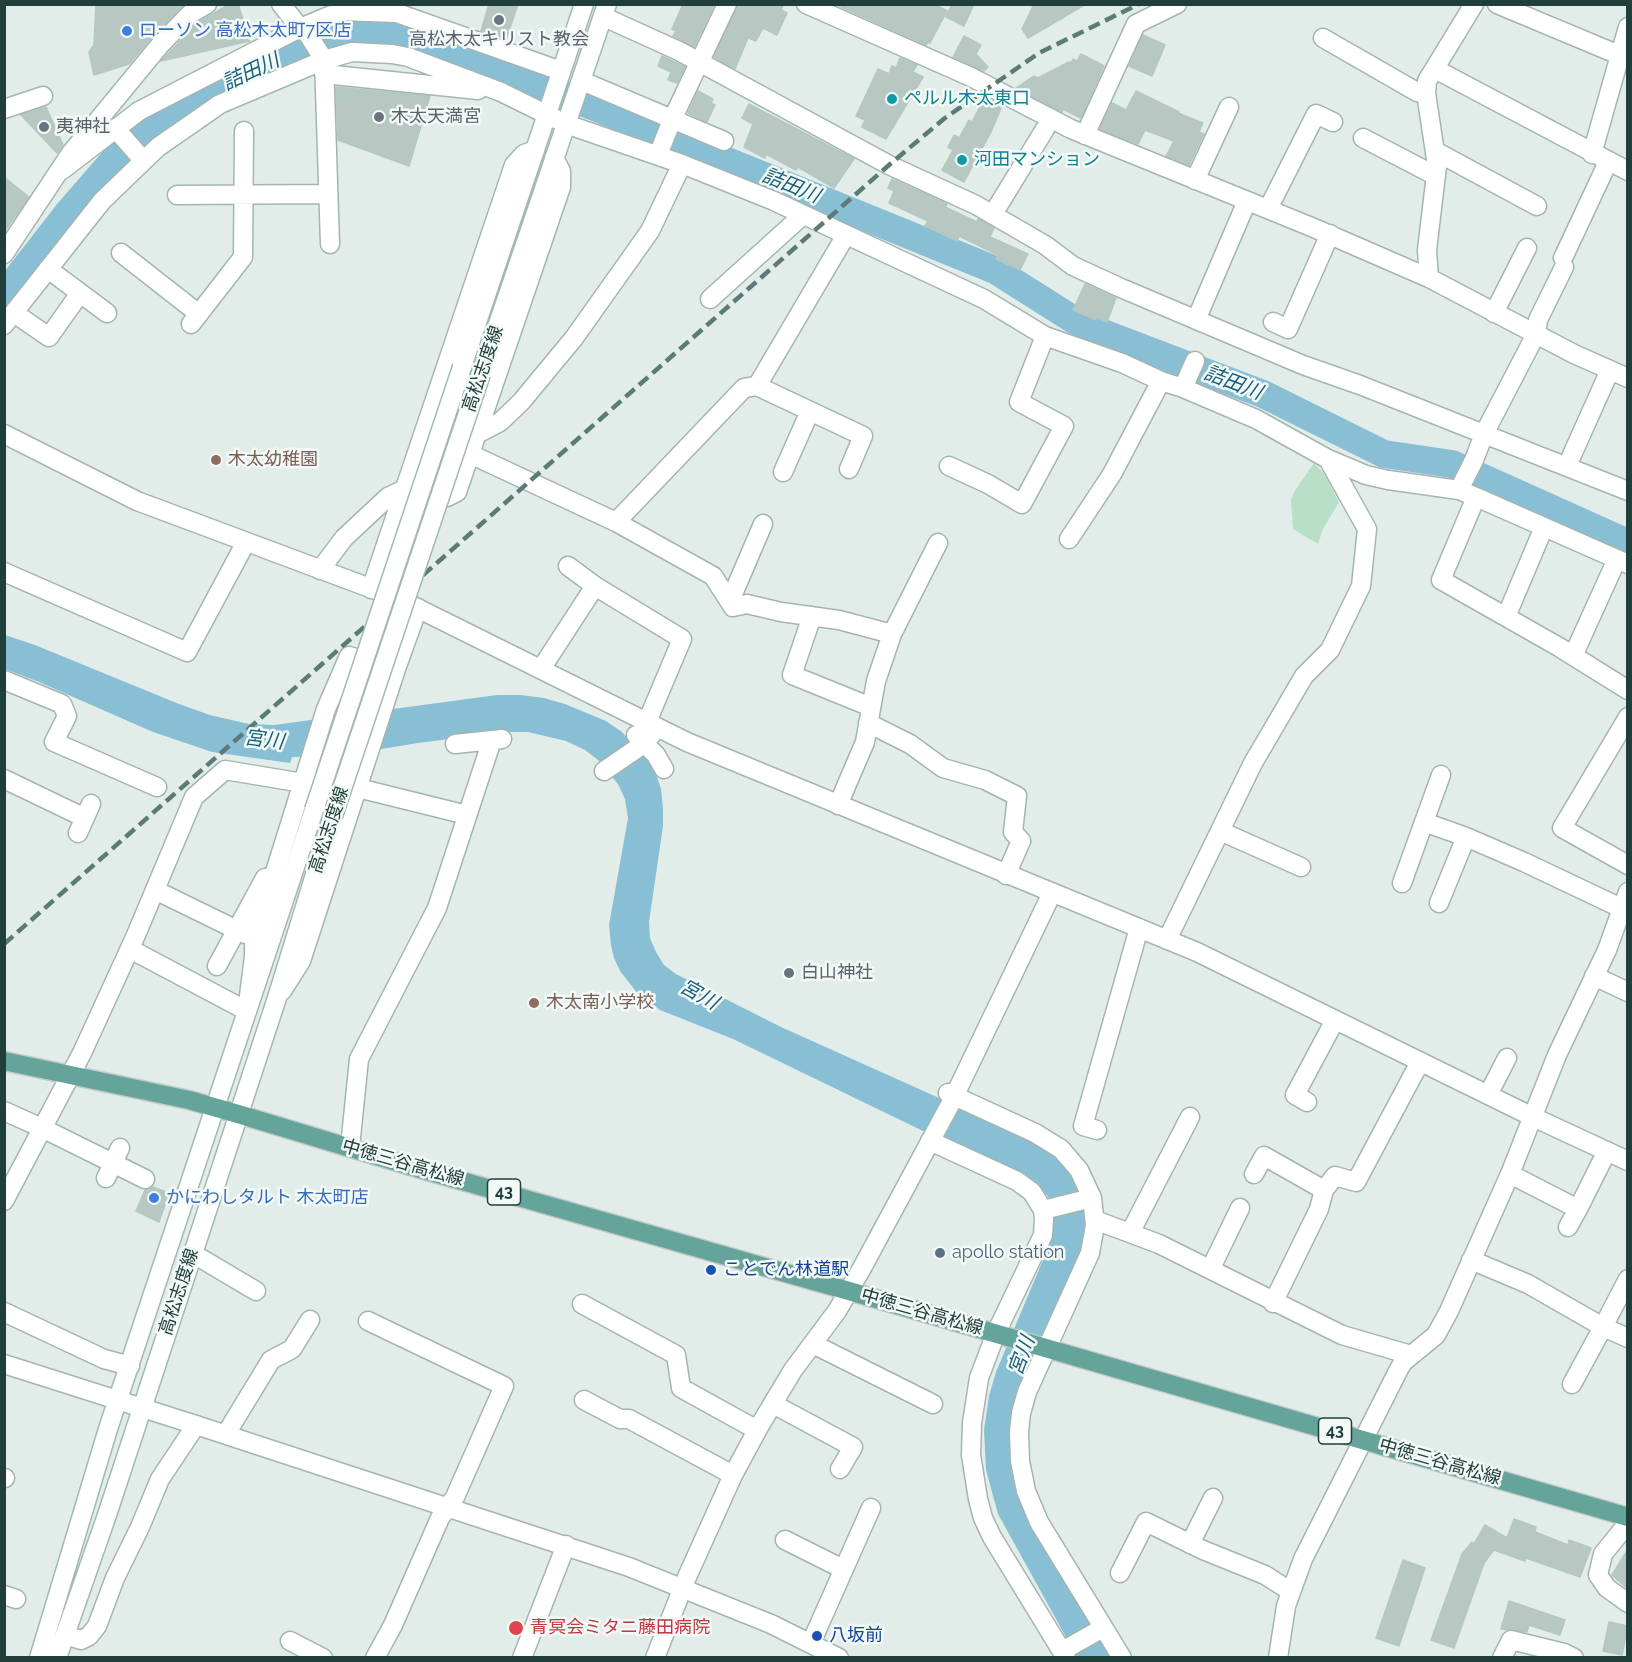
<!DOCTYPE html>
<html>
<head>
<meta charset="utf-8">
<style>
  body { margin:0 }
  #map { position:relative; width:1632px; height:1662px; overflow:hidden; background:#e2ede9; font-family:Raleway,sans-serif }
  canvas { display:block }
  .frame { position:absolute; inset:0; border:6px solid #213f3a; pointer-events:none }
</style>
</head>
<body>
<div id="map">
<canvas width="1632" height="1662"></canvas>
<div class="frame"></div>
</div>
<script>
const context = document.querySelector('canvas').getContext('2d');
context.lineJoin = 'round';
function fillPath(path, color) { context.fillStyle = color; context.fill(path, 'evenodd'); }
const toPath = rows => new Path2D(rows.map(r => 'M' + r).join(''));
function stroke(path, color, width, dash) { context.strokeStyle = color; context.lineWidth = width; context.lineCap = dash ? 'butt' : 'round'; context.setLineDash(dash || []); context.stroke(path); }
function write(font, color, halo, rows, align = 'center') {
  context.font = font + ' Raleway,"Noto Sans JP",sans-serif'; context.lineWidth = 5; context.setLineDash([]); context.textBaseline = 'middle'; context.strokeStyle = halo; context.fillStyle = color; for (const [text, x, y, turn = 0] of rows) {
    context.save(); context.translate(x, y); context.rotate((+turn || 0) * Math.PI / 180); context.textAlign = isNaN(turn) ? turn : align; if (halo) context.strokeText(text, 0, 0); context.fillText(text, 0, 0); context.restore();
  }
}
const green = toPath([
  [1314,463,1325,475,1339,502,1323,529,1318,544,1293,529,1291,500,1294,492]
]);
const water = toPath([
  [5,635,35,645,179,704,210,715,249,724,274,725,497,695,521,695,544,698,565,704,606,721,622,732,645,756,655,771,661,789,663,808,663,826,649,922,650,938,656,952,664,965,676,974,781,1027,1017,1133,1053,1153,1077,1180,1088,1210,1082,1250,1013,1459,1115,1657,1077,1657,998,1514,986,1470,984,1430,989,1396,996,1372,1048,1248,1054,1225,1054,1215,1049,1198,1038,1184,1024,1173,954,1146,733,1039,660,1010,638,994,620,971,614,958,611,945,609,925,628,818,625,799,618,784,598,760,585,750,566,741,528,732,502,732,418,743,363,752,350,756,292,757,290,763,212,752,153,732,39,682,5,669]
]);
const river = toPath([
  [4,295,67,214,120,153,160,121,211,91,317,41,340,33,388,34,417,40,464,57,597,108,995,270,1082,325,1263,394,1384,454,1452,464,1628,543]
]);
const building = toPath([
  [96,4,184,4,152,37,129,64,94,75,89,52,94,45,96,4],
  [230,4,238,4,250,41,161,61,197,23,230,4],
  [489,4,518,4,506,40,481,31,489,4],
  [683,4,714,5,694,47,673,36,676,31,672,29,683,4],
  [738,4,784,4,781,10,787,13,777,35,763,28,756,41,748,38,735,69,714,57,738,4],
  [835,4,934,4,947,11,930,43,928,42,926,45,835,4],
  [952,4,974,4,964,26,946,17,952,4],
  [1034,4,1086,4,1028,38,1022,29,1034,4],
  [1143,35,1165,45,1152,76,1129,66,1143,35],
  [964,36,981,45,976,54,988,67,984,71,953,57,964,36],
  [1081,54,1104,66,1081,118,1063,109,1062,112,1016,88,1034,76,1038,78,1069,62,1071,63,1073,59,1077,61,1081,54],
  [662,56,685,67,677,83,668,80,671,72,658,66,662,56],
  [900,58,917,65,913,72,923,77,886,139,862,127,865,120,856,116,878,69,889,74,892,66,896,68,900,58],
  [336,87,430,96,409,166,338,140,336,87],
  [698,91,713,99,711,103,715,105,707,122,688,113,698,91],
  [1136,91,1179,112,1178,113,1203,123,1199,132,1204,134,1189,165,1166,156,1174,141,1145,130,1138,144,1100,129,1112,103,1126,110,1136,91],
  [985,97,1002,106,991,132,964,182,942,170,953,150,948,147,954,135,959,138,969,120,972,122,985,97],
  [749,104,854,159,834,188,798,167,796,170,766,154,765,158,744,147,753,124,742,118,749,104],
  [46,107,63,145,57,153,21,115,46,107],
  [4,177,29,197,4,232,4,177],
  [892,179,947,204,945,207,977,222,978,219,994,228,990,237,1028,254,1020,270,996,259,998,255,959,236,957,241,925,226,928,221,889,203,894,191,888,188,892,179],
  [1085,284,1116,298,1107,322,1097,318,1096,320,1073,310,1085,284],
  [153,1187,169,1193,159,1222,136,1211,145,1190,153,1187],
  [1514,1519,1536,1527,1535,1532,1568,1545,1569,1540,1591,1548,1580,1577,1526,1558,1525,1561,1494,1550,1484,1563,1454,1648,1431,1640,1462,1554,1472,1542,1474,1544,1485,1525,1507,1538,1514,1519],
  [1628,1549,1628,1589,1612,1575,1628,1549],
  [1403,1560,1425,1568,1399,1646,1376,1638,1403,1560],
  [1509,1601,1565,1620,1560,1635,1529,1625,1527,1632,1501,1629,1509,1601],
  [1609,1622,1628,1626,1622,1655,1603,1651,1609,1622]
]);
const minor = toPath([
  [281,4,300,28,306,31,324,60,330,244],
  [806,4,971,77,1071,129,1314,228,1429,278,1574,354,1628,378],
  [1497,4,1619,55],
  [604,17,679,51,889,165,976,205,1045,245,1073,266,1121,288,1303,365,1360,385,1628,491],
  [1323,38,1417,92,1426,93],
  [1435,69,1628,171],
  [324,74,478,90],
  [582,81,724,141],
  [4,109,43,96],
  [115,128,143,160],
  [1085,135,1136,24,1177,4],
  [1363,138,1436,176],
  [1435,151,1537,206],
  [1592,154,1628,27],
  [658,155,672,120,727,4],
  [62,170,139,111,300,28,341,11,397,13,561,71],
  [1195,180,1229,107],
  [177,195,328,194],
  [1268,209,1316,114,1333,122],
  [993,214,1045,129],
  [121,253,199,314],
  [1563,258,1608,162],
  [48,269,107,313],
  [1429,278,1427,250,1437,166,1426,93,1427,81,1474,4],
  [710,299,803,215],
  [14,313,49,337,80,293],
  [1494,313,1527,248],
  [1196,320,1247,201],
  [1273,322,1288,329,1330,234],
  [191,324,243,257,244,131],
  [4,325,102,201,158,147,220,104,324,60,352,52,392,54,408,57,501,92,566,124,682,164,774,201,984,299,1045,336,1122,363,1161,381,1183,388,1256,419,1328,459,1366,475,1388,480,1459,490,1476,497],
  [757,386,863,436,849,469],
  [1183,388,1195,361],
  [4,434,137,501,397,598,687,742,1197,952,1533,1117,1628,1161],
  [477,434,500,422,521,402,574,338,650,231,682,164],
  [470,454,616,522,744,388,757,386,846,235],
  [949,466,988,484,1022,504,1064,426,1019,402,1045,336],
  [1567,466,1610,370],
  [783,472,810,411],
  [1459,490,1474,460,1484,434,1536,334,1538,320,1564,267],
  [616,522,713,576,733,607,747,604,781,612,839,620,892,634,876,681,865,742,838,805],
  [1069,539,1112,474,1161,381],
  [1628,564,1476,497,1441,580,1559,647,1628,690],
  [568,566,595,586,682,639,647,722],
  [320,570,344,538,388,497,405,489,447,497,457,492,561,187,561,171,554,158],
  [4,572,187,652,246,542],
  [371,589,514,165,524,154,535,150],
  [730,601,763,524],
  [812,616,792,675,871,707],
  [1506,617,1544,527],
  [892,634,938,543],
  [1573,656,1617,559],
  [541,669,595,586],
  [4,680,62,704,67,716,54,742,157,787],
  [1628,717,1562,828,1628,865],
  [868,723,910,744,943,768,985,780,1017,796,1013,832,1021,841,1006,875],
  [636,735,656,755,664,769],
  [455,744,502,739],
  [604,771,645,743,657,727],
  [1441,775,1424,822,1466,837,1524,862,1621,908],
  [4,779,85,818],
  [1220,831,1301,867],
  [78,833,91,804],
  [1402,883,1424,822],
  [155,890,245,934],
  [1439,903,1466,837],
  [1167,940,1253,763,1304,676,1330,650,1361,586,1367,529,1328,459],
  [130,949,247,1011,254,957,254,939,326,709,349,656,396,669,418,608],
  [217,966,265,878],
  [1594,976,1628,992],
  [282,991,301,961,396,669],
  [948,1093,1035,1133,1061,1149,1079,1170,1092,1198,1095,1225,1090,1253,1027,1392,1021,1413,1019,1432,1020,1461,1026,1491,1039,1522,1122,1658],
  [1488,1095,1507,1058],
  [1307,1102,1295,1095,1335,1020],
  [4,1111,42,1128,145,1179],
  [1097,1130,1083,1126,1139,928],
  [930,1141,1017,1181,1032,1192,1043,1210,1044,1219,1043,1235,996,1333,979,1378,972,1423,971,1455,978,1499,983,1518,992,1537,1066,1658],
  [350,1147,359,1059,437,908,492,740],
  [1254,1174,1264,1156,1324,1190],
  [1510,1174,1578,1209,1568,1227],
  [106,1178,120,1148],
  [4,1201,82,1053,136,935,194,797,225,770,303,783,358,788,467,815],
  [1578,1209,1607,1151],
  [1043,1210,1092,1198],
  [1095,1220,1159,1244,1342,1335,1411,1355],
  [1130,1233,1190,1117],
  [191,1256,202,1259,256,1291],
  [1471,1260,1528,1284,1603,1327,1628,1279],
  [1211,1268,1240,1208],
  [1273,1303,1319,1209,1324,1190,1335,1176,1356,1182,1420,1062],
  [582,1304,676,1355,681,1388,757,1430],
  [4,1312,104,1359,130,1366],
  [368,1321,504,1386,455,1497,440,1518,393,1625,375,1658],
  [813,1344,933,1404],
  [1572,1384,1603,1327,1628,1338],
  [584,1400,620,1419,629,1419,733,1475],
  [773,1404,853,1447,840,1469],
  [226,1434,271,1360,292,1349,310,1320],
  [4,1478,5,1478],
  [1628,1523,1603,1554,1598,1575,1607,1588,1628,1603],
  [785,1540,843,1569],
  [1190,1544,1213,1498],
  [1120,1573,1146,1522,1203,1550,1265,1575,1290,1591],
  [4,1595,16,1599],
  [65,1635,81,1640,89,1636,97,1626,115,1578,140,1527,160,1479,196,1425],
  [290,1641,323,1658],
  [811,1643,871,1508],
  [1062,1651,1103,1628],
  [522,1658,566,1545],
  [655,1658,687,1577,733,1475,760,1425,793,1370,837,1311,862,1268,952,1101,1052,893],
  [1278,1658,1286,1606,1303,1559,1398,1371,1403,1362,1436,1335,1449,1311,1510,1174,1557,1055,1607,950,1628,892],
  [1502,1658,1511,1640,1564,1653,1574,1658]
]);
const tertiary = toPath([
  [4,254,71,153,160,45,190,14,207,4],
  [4,1364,196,1425,629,1567,771,1624,839,1658]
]);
const secondary = toPath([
  [462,367,584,4],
  [481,374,607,4],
  [39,1658,108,1429,314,810],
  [57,1658,107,1515,276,1001,333,816]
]);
const primary = toPath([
  [4,1061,189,1100,238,1114,420,1169,849,1291,1628,1517]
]);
const rail = toPath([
  [4,944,889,165,945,118,1039,53,1139,4]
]);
const secondaryBridge = toPath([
  [314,810,462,367],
  [333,816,481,374]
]);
const markers = [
  [499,20,6,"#6b7280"],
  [127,31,6,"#3f7fe0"],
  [892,99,6,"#0f9aa8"],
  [379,117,6,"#6b7280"],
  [44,127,6,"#6b7280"],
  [962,160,6,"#0f9aa8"],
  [216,460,6,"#8d6e63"],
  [789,973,6,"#6b7280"],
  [534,1003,6,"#8d6e63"],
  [154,1198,6,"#3f7fe0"],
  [940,1253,6,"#5c6f8a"],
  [711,1270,6,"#1a4fb4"],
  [516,1628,8,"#e0444e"],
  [817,1636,6,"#1a4fb4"]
];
const shields = [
  [504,1192,33],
  [1335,1431,33]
];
const shieldNames = [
  ["43",504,1192],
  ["43",1335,1431]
];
const shopNames = [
  ["ローソン 高松木太町7区店",139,31],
  ["かにわしタルト 木太町店",166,1198]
];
const worshipNames = [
  ["高松木太キリスト教会",499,40,"center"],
  ["木太天満宮",391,117],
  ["夷神社",56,127],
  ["白山神社",801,973]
];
const cultureNames = [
  ["ペルル木太東口",904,99],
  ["河田マンション",974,160]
];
const streetNames = [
  ["高松志度線",483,369,-71],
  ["高松志度線",329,830,-72],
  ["中徳三谷高松線",403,1163,16],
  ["高松志度線",179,1292,-72],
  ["中徳三谷高松線",922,1312,16],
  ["中徳三谷高松線",1440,1462,16]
];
const educationNames = [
  ["木太幼稚園",228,460],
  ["木太南小学校",546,1003]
];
const serviceNames = [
  ["apollo station",952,1253]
];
const transitNames = [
  ["ことでん林道駅",723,1270],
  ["八坂前",829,1636]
];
const healthNames = [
  ["青冥会ミタニ藤田病院",530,1628]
];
const waterNames = [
  ["詰田川",251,72,-25],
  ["詰田川",791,186,22],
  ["詰田川",1233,383,21],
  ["宮川",264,740,7],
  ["宮川",699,995,29],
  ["宮川",1022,1356,-70]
];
fillPath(green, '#badfc8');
fillPath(water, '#88bfd4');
stroke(river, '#88bfd4', 28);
fillPath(building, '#b7c8c3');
stroke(building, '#b4c7c1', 1.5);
stroke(minor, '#a4b5b1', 21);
stroke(tertiary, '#a4b5b1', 21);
stroke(secondary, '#a0b9b3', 21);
stroke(primary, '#c1c9c8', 21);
stroke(minor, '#fff', 18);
stroke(tertiary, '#fff', 18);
stroke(secondary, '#fff', 18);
stroke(primary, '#65a49b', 18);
stroke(rail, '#5c7a76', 4.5, [12, 6]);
stroke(secondaryBridge, '#a0b9b3', 21, []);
stroke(secondaryBridge, '#fff', 18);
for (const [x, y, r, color] of markers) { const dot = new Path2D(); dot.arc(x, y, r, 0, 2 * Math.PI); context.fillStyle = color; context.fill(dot); stroke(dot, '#f3f9f7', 2); }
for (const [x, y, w] of shields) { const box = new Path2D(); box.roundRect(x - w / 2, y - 13, w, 26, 4.5); context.fillStyle = '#f3f9f7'; context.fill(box); stroke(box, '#213f3a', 1.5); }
write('bold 16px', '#213f3a', null, shieldNames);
write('18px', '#366cbe', '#f3f9f7', shopNames, 'left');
write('18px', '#5b616d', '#f3f9f7', worshipNames, 'left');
write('18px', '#0d838f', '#f3f9f7', cultureNames, 'left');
write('18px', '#213f3a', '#f3f9f7', streetNames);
write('18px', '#785e54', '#f3f9f7', educationNames, 'left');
write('18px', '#4e5e75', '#f3f9f7', serviceNames, 'left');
write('18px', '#164399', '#f3f9f7', transitNames, 'left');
write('18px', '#be3a42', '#f3f9f7', healthNames, 'left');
write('italic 20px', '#19607d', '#f3f9f7', waterNames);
</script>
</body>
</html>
